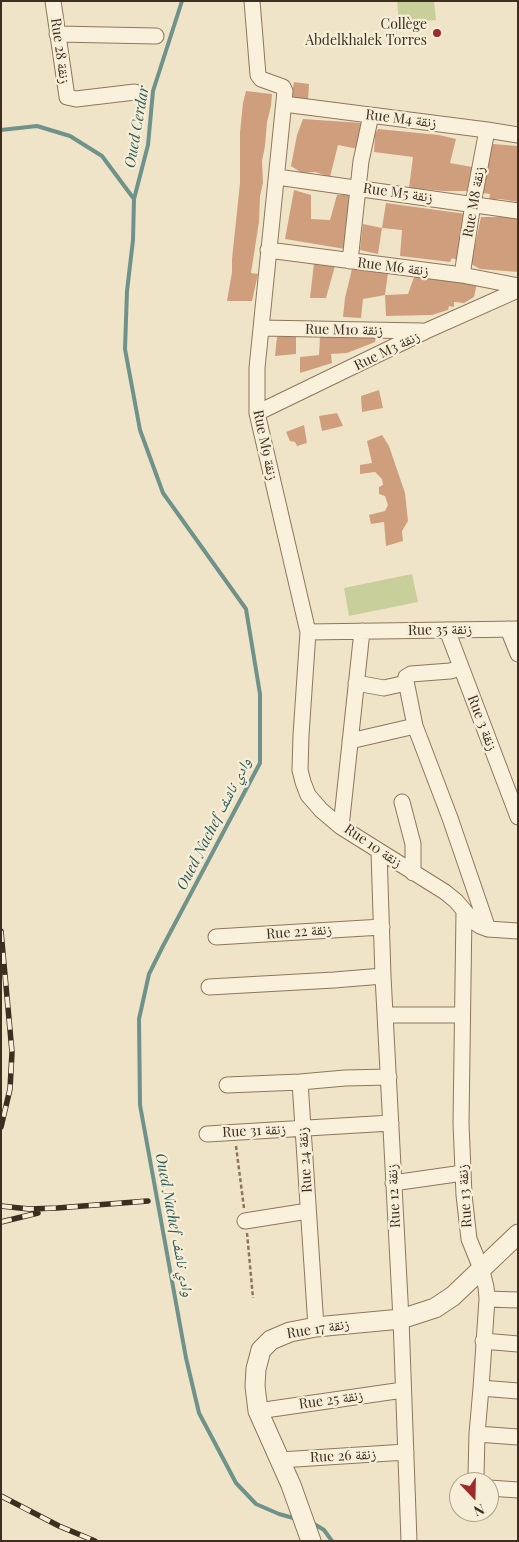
<!DOCTYPE html>
<html>
<head>
<meta charset="utf-8">
<style>
  body { margin:0 }
  #map { position:relative; width:519px; height:1542px; overflow:hidden; background:#f0e4c8; font-family:"Playfair Display",serif }
  canvas { display:block }
  .frame { position:absolute; inset:0; border:2px solid #3d2e20; pointer-events:none }
  .north { position:absolute; left:449px; top:1472px; width:50px; height:50px; box-sizing:border-box; background:#f7eed8; border:1px solid #ada18e; border-radius:50%; rotate:159deg; font-size:14px; font-weight:700; line-height:20px; text-align:center; color:#3d2e20 }
  .north::after { content:''; display:block; margin:auto; width:18px; height:22px; background:#9e2a2b; clip-path:polygon(50% 0,100% 100%,50% 72%,0 100%) }
</style>
</head>
<body>
<div id="map">
<canvas width="519" height="1542"></canvas>
<div class="frame"></div>
<div class="north">N</div>
</div>
<script>
const context = document.querySelector('canvas').getContext('2d');
context.lineJoin = 'round';
function fillPath(path, color) { context.fillStyle = color; context.fill(path, 'evenodd'); }
const toPath = rows => new Path2D(rows.map(r => 'M' + r).join(''));
function stroke(path, color, width, dash) { context.strokeStyle = color; context.lineWidth = width; context.lineCap = dash ? 'butt' : 'round'; context.setLineDash(dash || []); context.stroke(path); }
function write(font, color, halo, rows, align = 'center') {
  context.font = font + ' "Playfair Display","Noto Naskh Arabic",serif'; context.lineWidth = 4.5; context.setLineDash([]); context.textBaseline = 'middle'; context.strokeStyle = halo; context.fillStyle = color; for (const [text, x, y, turn = 0] of rows) {
    context.save(); context.translate(x, y); context.rotate((+turn || 0) * Math.PI / 180); context.textAlign = isNaN(turn) ? turn : align; if (halo) context.strokeText(text, 0, 0); context.fillText(text, 0, 0); context.restore();
  }
}
const green = toPath([
  [397,1,434,1,436,20,399,24],
  [412,574,418,602,349,616,344,588]
]);
const stream = toPath([
  [1,130,37,126,70,136,102,156,134,199,133,240,127,291,125,349,140,430,163,493,246,609,260,694,260,763,163,946,149,974,139,1019,140,1105,186,1358,199,1413,236,1483,256,1504,279,1514,297,1519],
  [134,199,148,145,153,91,182,1],
  [311,1522,324,1530,332,1541]
]);
const building = toPath([
  [294,82,309,84,308,101,291,98],
  [246,91,272,94,271,106,267,122,265,146,262,161,263,183,260,196,259,222,251,273,258,274,252,301,227,301,232,272,232,259,240,183,240,132,243,103],
  [303,119,362,123,358,149,338,145,330,177,315,172,302,173,291,166,297,135],
  [378,129,439,135,456,139,450,163,472,167,467,191,444,191,409,188,413,157,374,152,375,134],
  [493,144,518,146,518,202,500,199,489,200,490,194,483,193,484,168],
  [294,190,311,195,311,219,330,220,337,195,349,195,348,202,354,203,345,249,285,239],
  [386,203,466,214,460,238,457,260,452,258,450,262,400,256,402,230,382,228],
  [481,217,502,217,518,219,518,272,480,269,471,264],
  [363,224,382,228,378,254,360,250],
  [314,263,335,266,326,298,310,298],
  [352,269,388,273,385,295,363,299,361,318,343,317,345,298],
  [414,277,477,283,474,297,464,303,454,302,454,307,449,306,448,310,432,315,386,316,385,295,408,294],
  [377,333,375,342,347,353,331,354,332,363,300,373,300,357,319,355,320,336],
  [296,336,296,354,275,356,277,337],
  [379,390,383,408,362,412,361,396],
  [337,413,343,426,322,431,319,416],
  [304,425,307,443,297,446,295,442,290,441,286,432],
  [382,435,389,446,405,493,408,521,402,531,403,541,386,546,384,522,371,524,369,515,385,511,388,505,385,496,379,494,379,487,383,485,382,479,375,472,360,474,360,465,372,463,367,441]
]);
const path = toPath([
  [236,1146,244,1208],
  [247,1233,253,1298]
]);
const minor = toPath([
  [53,1,67,97,76,99,135,92],
  [252,1,258,75,261,79,283,87,285,91,257,368,257,413,308,632,301,735,300,770,303,782,308,795,321,810,341,827],
  [57,34,156,36],
  [284,104,487,130,518,135],
  [277,177,518,211],
  [268,250,462,275,518,286],
  [350,261,361,161,371,115],
  [462,275,473,204,487,130],
  [261,328,422,331],
  [257,413,426,331,518,290],
  [508,629,518,654],
  [447,630,518,817],
  [362,631,341,827,445,892,456,901,474,922,480,926,488,929,518,931],
  [308,632,518,629],
  [461,668,450,671,411,674,406,677,406,681,415,726,450,818,488,929],
  [356,683,384,688,406,683],
  [350,741,415,726],
  [402,802,413,844,413,873],
  [379,852,383,976,401,1319,409,1541],
  [464,912,461,1123,464,1195,469,1239,482,1271,486,1287,487,1299,481,1388,477,1434,476,1475,477,1482],
  [216,937,382,927],
  [209,987,334,980,383,976],
  [385,1015,462,1015],
  [300,1082,316,1327],
  [227,1085,300,1082,345,1078,389,1077],
  [207,1134,391,1123],
  [393,1183,463,1173],
  [245,1221,308,1211],
  [487,1299,518,1300],
  [483,1341,518,1344],
  [481,1388,518,1391],
  [258,1411,403,1390],
  [477,1434,518,1437],
  [280,1460,406,1452],
  [489,1488,518,1490]
]);
const tertiary = toPath([
  [311,1541,291,1485,258,1411,255,1386,256,1369,261,1350,271,1340,290,1332,316,1327,401,1319,435,1308,453,1296,518,1234]
]);
const rail = toPath([
  [1,931,12,1052,10,1089,1,1127],
  [1,1206,29,1209,57,1208,148,1201],
  [1,1222,38,1213],
  [1,1496,59,1526,95,1541]
]);
const markers = [
  [437,33,5,"#9e2a2b"]
];
const poiNames = [
  ["Collège",427,25],
  ["Abdelkhalek Torres",427,41]
];
const streetNames = [
  ["Rue 28 زنقة",60,51,82],
  ["Rue M4 زنقة",401,119,7],
  ["Rue M5 زنقة",398,193,8],
  ["Rue M8 زنقة",474,202,-80],
  ["Rue M6 زنقة",393,267,7],
  ["Rue M10 زنقة",344,330,1],
  ["Rue M3 زنقة",387,351,-26],
  ["Rue M9 زنقة",265,445,78],
  ["Rue 35 زنقة",440,630,-1],
  ["Rue 3 زنقة",482,723,69],
  ["Rue 10 زنقة",373,846,34],
  ["Rue 22 زنقة",299,932,-4],
  ["Rue 31 زنقة",254,1131,-3],
  ["Rue 24 زنقة",305,1160,-94],
  ["Rue 12 زنقة",394,1196,-93],
  ["Rue 13 زنقة",465,1196,-94],
  ["Rue 17 زنقة",318,1329,-9],
  ["Rue 25 زنقة",331,1400,-8],
  ["Rue 26 زنقة",343,1456,-3]
];
const waterNames = [
  ["Oued Cerdar",137,127,-80],
  ["Oued Nachef وادي ناشف",214,824,-63],
  ["Oued Nachef وادي ناشف",174,1225,79]
];
fillPath(green, '#c9cf9b');
stroke(stream, '#6f938a', 4);
fillPath(building, '#cf9f7d');
stroke(minor, '#8d765c', 17);
stroke(tertiary, '#8d765c', 21);
stroke(path, '#8d765c', 2.5, [4, 2.5]);
stroke(minor, '#faf1dc', 15);
stroke(tertiary, '#faf1dc', 19);
stroke(rail, '#3d2e20', 5.5);
stroke(rail, '#f7eed8', 4, [11]);
for (const [x, y, r, color] of markers) { const dot = new Path2D(); dot.arc(x, y, r, 0, 2 * Math.PI); context.fillStyle = color; context.fill(dot); stroke(dot, '#f7eed8', 2); }
write('14px', '#3d2e20', '#f7eed8', poiNames, 'right');
write('14px', '#3d2e20', '#f7eed8', streetNames);
write('italic 15px', '#2f5d5a', '#f7eed8', waterNames);
</script>
</body>
</html>
